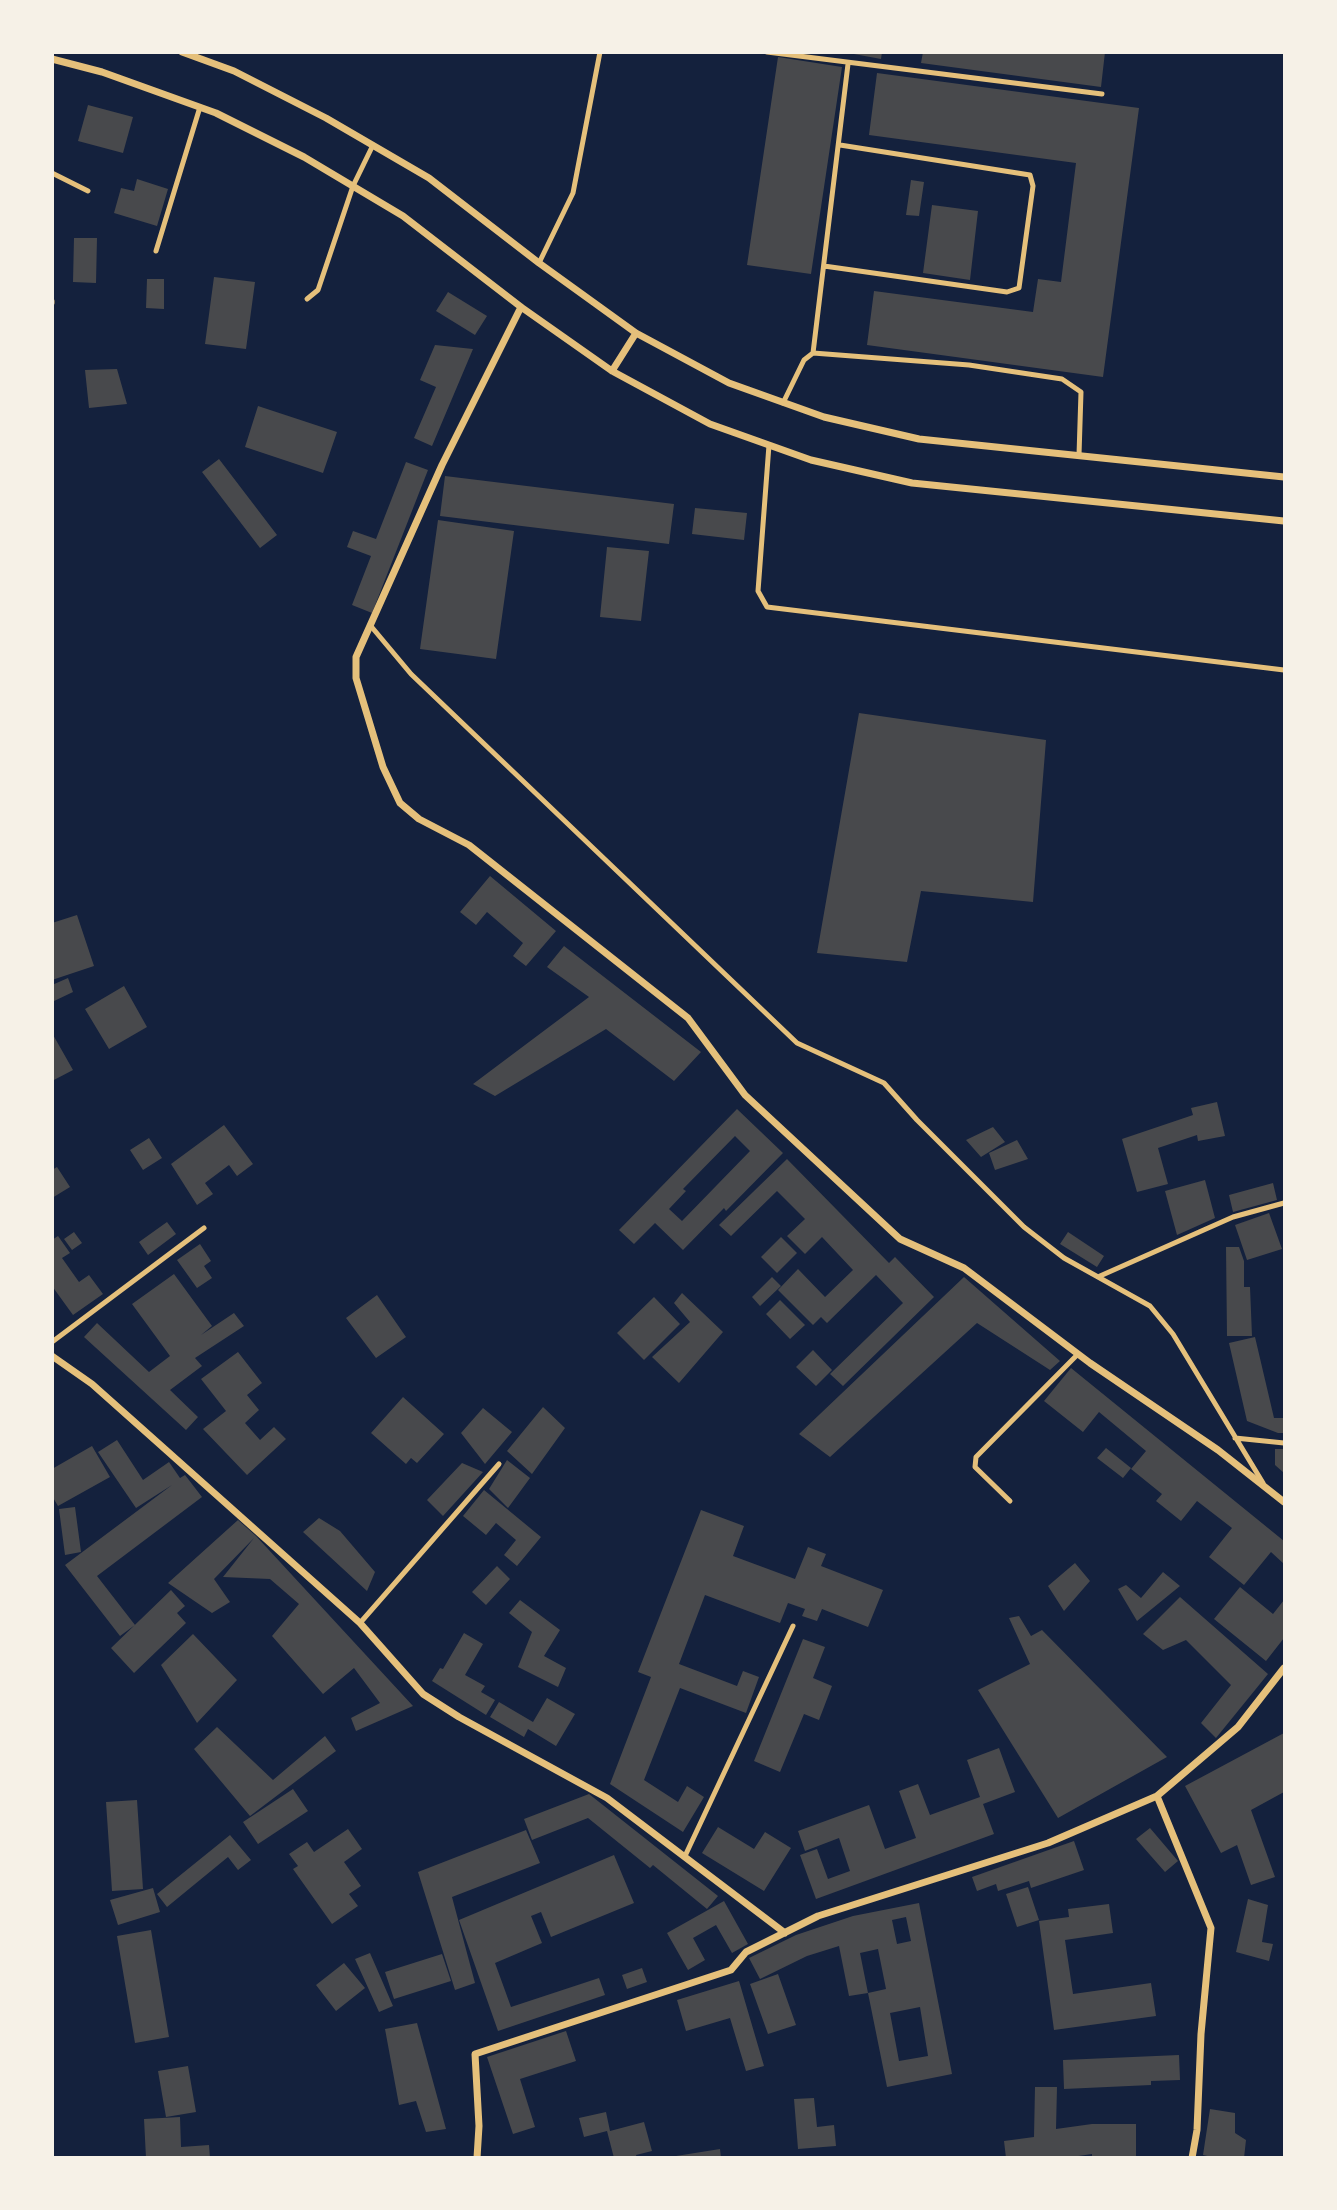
<!DOCTYPE html>
<html>
<head>
<meta charset="utf-8">
<style>
  body { margin:0 }
  #map { position:relative; width:1337px; height:2210px; overflow:hidden; background:#14213d; font-family:Arial,sans-serif }
  canvas { display:block }
  .frame { position:absolute; inset:0; border:54px solid #f6f1e7; pointer-events:none }
</style>
</head>
<body>
<div id="map">
<canvas width="1337" height="2210"></canvas>
<div class="frame"></div>
</div>
<script>
const context = document.querySelector('canvas').getContext('2d');
context.lineJoin = 'round';
function fillPath(path, color) { context.fillStyle = color; context.fill(path, 'evenodd'); }
const toPath = rows => new Path2D(rows.map(r => 'M' + r).join(''));
function stroke(path, color, width, dash) { context.strokeStyle = color; context.lineWidth = width; context.lineCap = dash ? 'butt' : 'round'; context.setLineDash(dash || []); context.stroke(path); }
const building = toPath([
  [843,52,882,52,881,59],
  [923,52,1105,52,1101,87,921,63],
  [778,57,842,67,811,274,747,265],
  [877,73,1139,108,1103,377,867,345,874,291,1033,312,1038,279,1061,282,1076,163,869,135],
  [88,105,133,117,123,153,78,141],
  [137,179,168,189,157,226,114,213,121,188,134,191],
  [911,180,924,182,919,216,906,215],
  [932,205,978,211,970,280,923,273],
  [74,238,97,238,96,283,73,282],
  [214,277,255,282,246,349,205,344],
  [147,279,164,279,164,309,146,308],
  [448,292,487,316,475,335,436,311],
  [435,345,473,349,432,446,414,438,436,387,420,380],
  [117,369,127,404,89,408,85,370],
  [258,406,337,432,323,473,245,447],
  [219,459,277,535,260,548,202,472],
  [406,462,428,470,372,613,352,605,371,556,347,547,353,531,376,539],
  [445,476,674,504,669,544,440,516],
  [695,508,747,513,744,540,692,534],
  [438,520,514,531,496,659,420,649],
  [607,547,649,551,641,621,600,617],
  [859,713,1046,740,1033,902,921,891,907,962,817,953],
  [490,876,556,931,526,966,513,956,523,943,487,912,476,925,460,912],
  [77,915,94,966,52,980,52,923],
  [564,946,701,1052,674,1081,606,1029,495,1096,473,1084,589,997,547,967],
  [68,978,73,992,52,1002,52,985],
  [124,986,147,1027,109,1049,85,1009],
  [52,1033,73,1070,52,1081],
  [1217,1102,1225,1136,1198,1141,1197,1135,1158,1148,1168,1184,1137,1192,1122,1139,1193,1115,1191,1108],
  [737,1109,783,1153,726,1211,724,1208,683,1250,655,1223,634,1244,619,1230],
  [735,1136,750,1151,682,1221,669,1209,686,1191,683,1189],
  [224,1125,253,1164,237,1176,229,1165,205,1183,213,1194,197,1205,171,1164],
  [993,1127,1005,1142,981,1157,966,1140],
  [149,1138,162,1158,143,1170,130,1150],
  [1017,1140,1028,1159,995,1170,989,1153],
  [787,1159,889,1263,895,1257,934,1297,843,1386,830,1374,903,1303,876,1275,827,1323,821,1317,813,1325,778,1290,798,1269,825,1297,853,1270,822,1237,805,1254,787,1236,805,1219,777,1191,731,1236,719,1225],
  [57,1167,70,1187,52,1198,52,1170],
  [1205,1180,1215,1218,1177,1235,1165,1191],
  [1273,1183,1277,1200,1233,1212,1229,1195],
  [1269,1213,1282,1249,1247,1260,1235,1225],
  [167,1222,176,1234,148,1255,139,1242],
  [74,1232,82,1243,72,1250,64,1239],
  [1068,1232,1104,1256,1097,1267,1060,1244],
  [58,1236,70,1253,62,1258,79,1282,89,1275,103,1294,73,1315,52,1286,52,1240],
  [781,1237,797,1253,777,1273,761,1257],
  [200,1244,211,1261,204,1266,212,1278,197,1288,177,1260],
  [1226,1247,1239,1247,1244,1261,1244,1287,1250,1287,1252,1336,1227,1336],
  [174,1274,212,1326,201,1335,234,1313,244,1326,195,1358,202,1366,170,1390,198,1417,186,1430,84,1337,97,1323,149,1372,170,1356,132,1304],
  [772,1277,781,1286,760,1306,752,1297],
  [964,1277,1060,1361,1050,1370,977,1323,830,1457,799,1434],
  [682,1293,723,1332,679,1383,652,1357,690,1322,674,1303],
  [377,1295,406,1337,376,1358,346,1318],
  [654,1297,680,1324,644,1360,617,1333],
  [780,1300,805,1325,790,1339,766,1314],
  [1255,1337,1274,1418,1284,1418,1284,1433,1278,1433,1247,1421,1229,1343],
  [813,1350,832,1370,816,1386,796,1367],
  [238,1352,262,1383,247,1395,259,1410,245,1423,260,1440,274,1427,286,1439,247,1475,203,1429,226,1411,201,1379],
  [1071,1368,1284,1541,1284,1564,1271,1552,1244,1585,1209,1557,1232,1528,1197,1501,1181,1521,1156,1501,1162,1494,1131,1469,1146,1451,1099,1412,1083,1432,1044,1401],
  [403,1397,444,1434,417,1463,411,1458,406,1464,371,1433],
  [543,1407,565,1428,532,1474,507,1451],
  [483,1408,512,1432,485,1464,461,1433],
  [117,1440,143,1480,169,1462,180,1478,185,1475,202,1497,97,1576,135,1625,120,1636,65,1565,172,1485,136,1508,98,1452],
  [92,1446,110,1477,58,1506,52,1496,52,1469],
  [1106,1448,1131,1468,1123,1478,1097,1458],
  [1275,1449,1284,1449,1284,1473,1275,1465],
  [507,1460,530,1478,508,1508,489,1489],
  [462,1463,483,1472,443,1516,427,1500],
  [484,1490,541,1537,517,1566,504,1555,516,1540,496,1523,486,1535,463,1516],
  [75,1507,81,1552,65,1555,59,1509],
  [701,1510,744,1526,733,1556,795,1579,808,1547,826,1554,821,1566,883,1590,868,1627,822,1609,817,1621,802,1616,805,1609,788,1603,780,1623,705,1595,679,1664,737,1686,743,1671,759,1677,746,1713,680,1688,644,1780,678,1802,687,1786,704,1797,683,1832,610,1784,651,1677,638,1672],
  [319,1518,340,1531,375,1572,367,1591,303,1532],
  [238,1520,256,1536,413,1706,356,1731,351,1718,380,1703,354,1668,323,1694,272,1636,299,1604,270,1579,223,1577,254,1538,214,1579,230,1602,212,1613,168,1583],
  [1075,1563,1090,1581,1064,1611,1048,1586],
  [497,1566,510,1579,486,1605,472,1592],
  [1163,1572,1180,1586,1137,1621,1118,1589,1126,1585,1141,1598],
  [1240,1587,1273,1614,1284,1600,1284,1638,1266,1661,1214,1619],
  [171,1590,185,1606,177,1613,186,1623,134,1673,111,1648],
  [1180,1597,1268,1674,1216,1738,1201,1723,1231,1685,1186,1640,1163,1650,1143,1634],
  [520,1600,560,1630,544,1656,566,1668,558,1687,518,1667,532,1632,509,1613],
  [1019,1616,1031,1636,1042,1630,1167,1757,1058,1818,978,1690,1030,1664,1009,1618],
  [464,1633,483,1644,465,1675,485,1686,481,1692,495,1700,486,1715,432,1681,440,1668,443,1669],
  [193,1634,237,1680,197,1723,161,1665],
  [803,1639,825,1647,813,1678,832,1686,819,1720,804,1714,780,1772,754,1761],
  [547,1698,575,1714,556,1746,528,1729,524,1737,490,1717,499,1702,533,1722],
  [217,1727,273,1780,325,1736,336,1751,250,1816,194,1749],
  [1284,1733,1284,1792,1251,1810,1275,1877,1251,1885,1237,1845,1221,1853,1185,1786],
  [999,1748,1015,1792,983,1804,994,1834,816,1899,800,1855,817,1849,828,1879,850,1871,839,1838,805,1851,798,1831,869,1805,885,1849,916,1838,899,1791,918,1784,930,1815,980,1797,967,1760],
  [293,1789,308,1811,258,1844,243,1822],
  [589,1794,718,1896,707,1909,653,1865,650,1868,588,1818,532,1840,524,1819],
  [137,1800,143,1889,112,1891,106,1802],
  [718,1827,754,1849,765,1832,791,1848,764,1891,702,1853],
  [1150,1828,1178,1861,1165,1872,1136,1839],
  [348,1829,362,1849,344,1862,361,1886,349,1894,358,1906,332,1924,293,1869,298,1866,289,1854,307,1842,314,1852],
  [526,1830,540,1863,452,1897,475,1983,455,1990,418,1872],
  [230,1835,251,1860,238,1870,228,1857,167,1907,157,1894],
  [1074,1841,1084,1870,1031,1888,1029,1881,998,1891,996,1884,977,1891,972,1877],
  [614,1855,634,1903,551,1937,541,1912,531,1916,542,1943,495,1963,511,2007,599,1978,605,1995,498,2031,459,1920],
  [1028,1887,1039,1920,1017,1927,1006,1894],
  [153,1888,160,1912,118,1925,110,1900],
  [1248,1899,1268,1905,1262,1942,1273,1944,1269,1961,1236,1952],
  [724,1901,748,1944,732,1953,716,1925,693,1938,705,1960,688,1970,667,1933],
  [919,1903,952,2074,887,2087,868,1993,886,1989,878,1949,860,1953,868,1993,849,1996,839,1946,807,1956,760,1979,749,1958,796,1935,853,1916],
  [906,1917,911,1941,897,1944,892,1920],
  [920,2007,928,2056,899,2061,890,2013],
  [1109,1904,1113,1933,1065,1940,1073,1994,1151,1983,1156,2016,1054,2030,1039,1921,1069,1917,1068,1909],
  [151,1930,169,2037,135,2043,117,1936],
  [370,1953,393,2006,379,2012,355,1959],
  [442,1954,451,1981,394,1999,385,1972],
  [344,1963,365,1988,336,2011,316,1985],
  [642,1968,647,1982,627,1989,622,1975],
  [778,1974,796,2025,768,2034,750,1984],
  [739,1981,764,2066,746,2071,730,2018,686,2031,677,2000],
  [417,2023,446,2129,426,2132,416,2101,399,2105,385,2029],
  [566,2031,576,2061,520,2079,535,2127,513,2134,487,2057],
  [1179,2055,1180,2080,1151,2081,1151,2085,1064,2089,1063,2060],
  [188,2066,196,2112,166,2117,158,2071],
  [1035,2087,1057,2087,1056,2129,1092,2124,1136,2124,1136,2158,1092,2158,1092,2154,1065,2158,1006,2158,1004,2141,1034,2137],
  [814,2098,817,2127,834,2125,836,2146,798,2149,794,2099],
  [1210,2109,1235,2113,1235,2133,1246,2140,1244,2158,1216,2158,1203,2155],
  [606,2112,610,2131,644,2122,652,2151,636,2155,637,2158,614,2158,607,2131,584,2137,579,2118],
  [180,2117,181,2147,209,2145,210,2158,146,2158,144,2119],
  [720,2149,721,2158,676,2158,676,2156]
]);
const service = toPath([
  [767,52,1102,94],
  [52,173,88,191],
  [156,251,200,107],
  [539,263,573,193,600,52],
  [824,266,1007,292,1019,288,1033,186,1030,175,840,145],
  [307,299,318,290,353,186,373,145],
  [52,301,52,303],
  [813,353,848,64],
  [783,403,804,360,813,353,969,365,1062,379,1081,392,1079,455],
  [769,445,758,591,767,607,1284,670],
  [370,625,411,674,797,1043,884,1083,917,1120,1024,1227,1064,1258,1150,1306,1173,1334,1263,1483],
  [1100,1276,1233,1217,1284,1203],
  [52,1342,204,1228],
  [1235,1438,1284,1443],
  [1010,1501,975,1467,976,1457,1078,1354],
  [360,1623,499,1464],
  [685,1856,793,1626]
]);
const minor = toPath([
  [182,52,234,71,326,118,429,178,539,263,636,333,729,383,824,417,919,439,1284,477],
  [52,59,102,72,216,113,304,157,403,216,521,307,612,371,710,424,811,460,912,483,1284,521],
  [521,307,442,465,356,657,356,678,383,767,400,803,419,819,469,845,688,1018,745,1095,900,1239,964,1268,1090,1363,1218,1450,1284,1502],
  [612,371,636,333],
  [52,1356,92,1384,360,1623,423,1694,459,1717,607,1798,785,1933],
  [1157,1796,1211,1928,1201,2034,1197,2130,1192,2158],
  [477,2158,479,2126,475,2054,731,1970,746,1952,818,1916,1048,1843,1157,1796,1238,1727,1284,1668]
]);
fillPath(building, '#48494c');
stroke(service, '#e5c07b', 5);
stroke(minor, '#e5c07b', 7);
</script>
</body>
</html>
